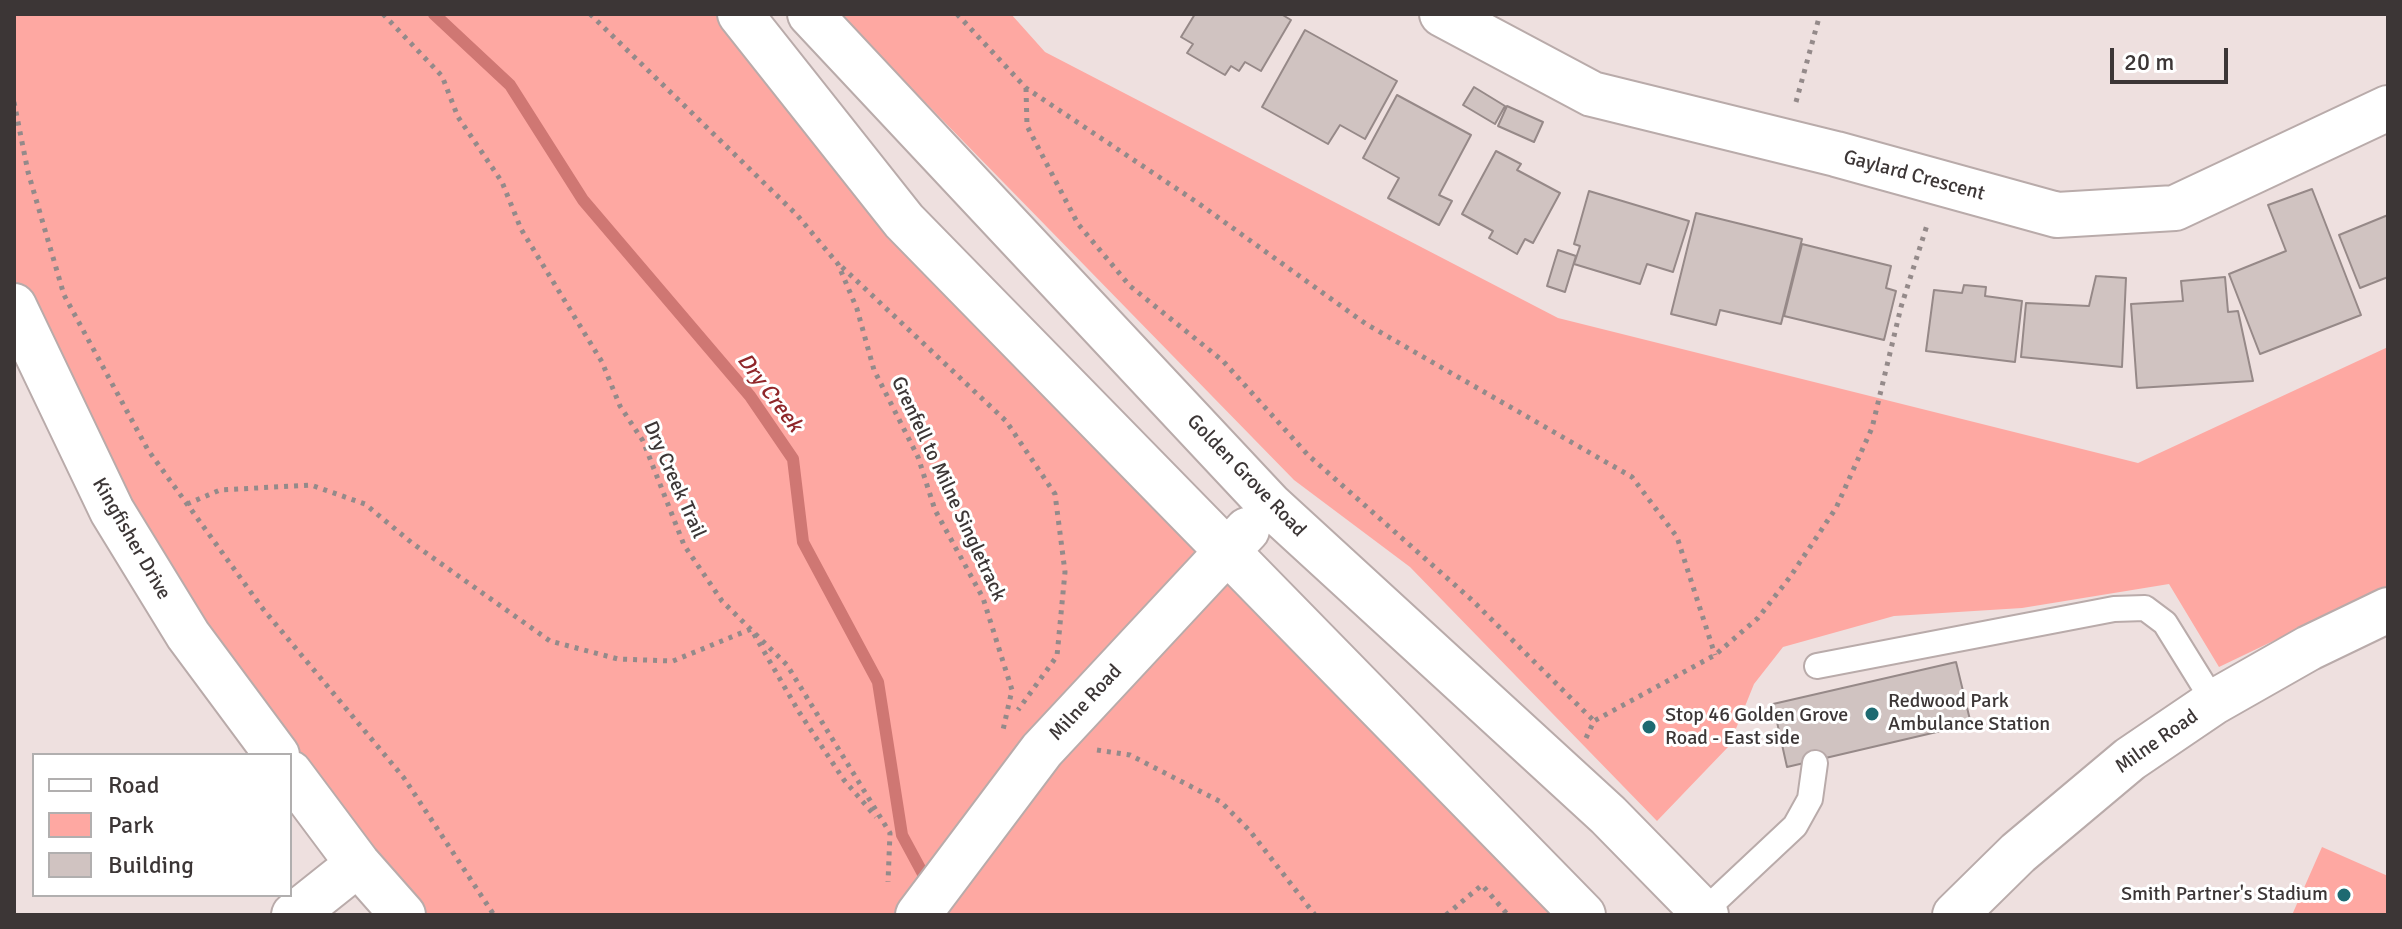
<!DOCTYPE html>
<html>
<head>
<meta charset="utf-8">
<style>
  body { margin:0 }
  #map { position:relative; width:2402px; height:929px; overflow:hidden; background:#eee0df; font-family:Signika,sans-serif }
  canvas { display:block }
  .frame { position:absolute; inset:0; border:16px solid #3c3636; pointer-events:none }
  .legend { position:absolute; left:32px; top:753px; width:260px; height:144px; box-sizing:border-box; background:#fff; border:2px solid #b1afaf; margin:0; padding:10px 14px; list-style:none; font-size:24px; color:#3c3636 }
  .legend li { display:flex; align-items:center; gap:16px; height:40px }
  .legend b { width:40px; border:2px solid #b1afaf }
  .scale { position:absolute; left:2110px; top:48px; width:118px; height:36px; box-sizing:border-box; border:4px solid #3c3636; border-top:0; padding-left:10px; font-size:24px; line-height:28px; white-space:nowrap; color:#3c3636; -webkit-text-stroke:6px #fff; paint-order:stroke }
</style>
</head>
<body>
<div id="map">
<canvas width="2402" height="929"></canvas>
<div class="frame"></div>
<ul class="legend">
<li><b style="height:10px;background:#fff"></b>Road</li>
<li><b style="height:22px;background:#fea8a2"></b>Park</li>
<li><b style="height:22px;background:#d0c3c1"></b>Building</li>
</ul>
<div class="scale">20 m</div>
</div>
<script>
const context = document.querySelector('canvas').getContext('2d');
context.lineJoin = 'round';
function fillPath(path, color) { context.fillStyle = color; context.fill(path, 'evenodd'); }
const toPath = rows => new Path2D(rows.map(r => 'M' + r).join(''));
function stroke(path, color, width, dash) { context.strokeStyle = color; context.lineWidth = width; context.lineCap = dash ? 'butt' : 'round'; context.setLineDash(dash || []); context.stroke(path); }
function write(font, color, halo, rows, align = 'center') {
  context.font = font + ' Signika,sans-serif'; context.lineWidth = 6; context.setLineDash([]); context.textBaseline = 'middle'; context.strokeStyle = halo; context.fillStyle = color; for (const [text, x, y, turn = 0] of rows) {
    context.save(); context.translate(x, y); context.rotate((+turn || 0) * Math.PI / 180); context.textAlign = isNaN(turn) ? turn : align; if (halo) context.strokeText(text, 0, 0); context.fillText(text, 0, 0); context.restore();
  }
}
const green = toPath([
  [14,14,740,14,1583,915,403,915,112,511,14,294],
  [839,14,1011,14,1045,52,1558,318,2138,463,2388,347,2388,586,2219,667,2169,584,2022,608,1894,616,1783,647,1754,684,1729,746,1657,821,1410,567,1294,480],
  [2322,847,2388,876,2388,915,2292,915]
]);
const stream = toPath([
  [434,14,510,85,583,200,750,396,793,459,803,542,878,682,902,835,929,885]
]);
const building = toPath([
  [1195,14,1281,14,1291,20,1261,71,1245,62,1239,71,1231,66,1225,75,1187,53,1193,44,1181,37,1195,14],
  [1305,30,1397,81,1365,139,1340,125,1328,144,1262,107,1305,30],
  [1474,87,1505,106,1495,124,1463,105,1474,87],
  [1397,95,1471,135,1439,195,1452,201,1439,225,1388,198,1399,178,1363,158,1397,95],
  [1507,106,1543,122,1534,142,1498,126,1507,106],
  [1496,151,1521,164,1517,170,1560,193,1533,243,1525,239,1517,254,1489,238,1493,231,1462,214,1496,151],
  [2312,189,2361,315,2260,354,2229,274,2286,251,2268,205,2312,189],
  [1589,191,1689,221,1673,272,1647,264,1640,284,1574,264,1580,246,1574,244,1589,191],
  [1696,213,1802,239,1781,324,1720,310,1716,325,1671,314,1696,213],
  [2388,215,2388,277,2360,288,2339,235,2388,215],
  [1802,244,1891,266,1886,288,1896,291,1884,340,1784,316,1802,244],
  [1558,250,1576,256,1565,292,1547,286,1558,250],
  [2096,276,2126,278,2122,367,2021,357,2026,303,2089,306,2096,276],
  [2225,277,2228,312,2238,311,2253,381,2137,388,2131,304,2183,301,2181,281,2225,277],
  [1964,285,1986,287,1985,296,2022,301,2015,362,1926,351,1934,290,1962,293,1964,285],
  [1956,662,1971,724,1787,767,1773,704,1956,662]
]);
const path = toPath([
  [383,14,442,76,458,117,502,182,521,229,602,362,620,406,643,441,684,545,722,601,787,665,890,833,888,882],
  [590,14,797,215,838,264,857,309,874,370,918,457,935,510,983,598,1012,690,1003,730],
  [957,14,1026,88,1198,203,1366,324,1632,477,1677,537,1715,655],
  [1026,88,1027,126,1078,224,1130,286,1223,361,1308,455,1473,601,1594,721],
  [14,102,28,172,64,295,148,450,263,609,404,778,494,915],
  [1796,102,1820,14],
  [842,267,1006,421,1055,494,1065,572,1057,656,1018,710],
  [187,504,220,490,311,485,365,504,412,543,550,641,618,659,673,661,751,629,799,712,844,780,876,817],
  [1586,738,1594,721,1715,655,1758,618,1790,577,1836,508,1872,428,1901,307,1928,222],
  [1097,750,1130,755,1221,802,1250,831,1315,915],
  [1446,915,1482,885,1508,915]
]);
const lane = toPath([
  [1817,666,2114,609,2145,608,2165,623,2214,702],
  [1700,915,1795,826,1810,799,1815,763]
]);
const street = toPath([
  [1442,14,1592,94,1836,154,2057,215,2175,208,2388,108],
  [14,306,112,511,188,635,277,755],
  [290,773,358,864,403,915],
  [294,915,358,864]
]);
const secondary = toPath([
  [740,14,904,221,1583,915],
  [810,14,1270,505,1608,815,1706,915],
  [918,915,1042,750,1247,530],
  [1955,915,2018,853,2130,759,2214,702,2309,648,2388,610]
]);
const markers = [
  [1872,714,8,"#1e6a71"],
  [1649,727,8,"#1e6a71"],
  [2344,895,8,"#1e6a71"]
];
const streetNames = [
  ["Gaylard Crescent",1914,176,15],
  ["Golden Grove Road",1246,476,46],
  ["Dry Creek Trail",674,480,66],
  ["Grenfell to Milne Singletrack",948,489,65],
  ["Kingfisher Drive",131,539,60],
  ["Milne Road",1086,703,-47],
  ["Milne Road",2157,742,-35]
];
const poiNames = [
  ["Redwood Park",1888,702],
  ["Ambulance Station",1888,725],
  ["Stop 46 Golden Grove",1665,716],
  ["Road - East side",1665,739],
  ["Smith Partner's Stadium",2328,895,"right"]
];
const waterNames = [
  ["Dry Creek",769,393,53]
];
fillPath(green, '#fea8a2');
stroke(stream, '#cf7773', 12);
fillPath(building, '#d0c3c1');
stroke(building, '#968988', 2);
stroke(lane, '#b9abaa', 28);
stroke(street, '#b9abaa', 48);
stroke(secondary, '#b9abaa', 48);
stroke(path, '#948a8a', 5, [4, 6]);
stroke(lane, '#fff', 24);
stroke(street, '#fff', 44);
stroke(secondary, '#fff', 44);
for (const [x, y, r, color] of markers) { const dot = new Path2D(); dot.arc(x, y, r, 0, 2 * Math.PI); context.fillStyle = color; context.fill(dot); stroke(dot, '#fff', 3); }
write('20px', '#3c3636', '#fff', streetNames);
write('20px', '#3c3636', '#fff', poiNames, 'left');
write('italic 22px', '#8f2629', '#fff', waterNames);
</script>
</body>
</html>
